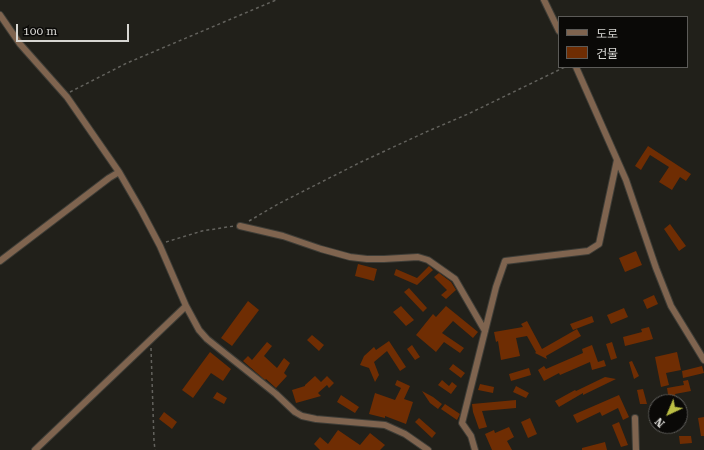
<!DOCTYPE html>
<html>
<head>
<meta charset="utf-8">
<style>
  body { margin:0 }
  #map { position:relative; width:704px; height:450px; overflow:hidden; background:#21201a; font-family:"Roboto Serif","Noto Sans KR",serif }
  canvas { display:block }
  .legend { position:absolute; left:558px; top:16px; width:130px; height:52px; box-sizing:border-box; background:#0a0907; border:1px solid #5c5b58; margin:0; padding:5px 7px; list-style:none; font-size:12px; color:#d7d6d2 }
  .legend li { display:flex; align-items:center; gap:8px; height:20px }
  .legend b { width:20px; border:1px solid #5c5b58 }
  .north { position:absolute; left:648px; top:394px; width:40px; height:40px; box-sizing:border-box; background:#0a0907; border:1px solid #5c5b58; border-radius:50%; rotate:224deg; font-size:11px; font-weight:700; line-height:16px; text-align:center; color:#d7d6d2 }
  .north::after { content:''; display:block; margin:auto; width:14px; height:18px; background:#bcbf44; clip-path:polygon(50% 0,100% 100%,50% 72%,0 100%) }
  .scale { position:absolute; left:16px; top:24px; width:113px; height:18px; box-sizing:border-box; border:2px solid #d7d6d2; border-top:0; padding-left:5px; font-size:12px; line-height:14px; white-space:nowrap; color:#d7d6d2; -webkit-text-stroke:3px #0a0907; paint-order:stroke }
</style>
</head>
<body>
<div id="map">
<canvas width="704" height="450"></canvas>
<ul class="legend">
<li><b style="height:5px;background:#7f644f"></b>도로</li>
<li><b style="height:11px;background:#6f2d03"></b>건물</li>
</ul>
<div class="north">N</div>
<div class="scale">100 m</div>
</div>
<script>
const context = document.querySelector('canvas').getContext('2d');
context.lineJoin = 'round';
function fillPath(path, color) { context.fillStyle = color; context.fill(path, 'evenodd'); }
const toPath = rows => new Path2D(rows.map(r => 'M' + r).join(''));
function stroke(path, color, width, dash) { context.strokeStyle = color; context.lineWidth = width; context.lineCap = dash ? 'butt' : 'round'; context.setLineDash(dash || []); context.stroke(path); }
const building = toPath([
  [648,146,691,174,686,181,680,177,672,190,659,182,669,167,650,155,641,170,635,166],
  [670,224,686,246,679,251,664,229],
  [636,251,642,265,625,272,619,258],
  [358,264,377,269,374,281,355,276],
  [429,266,433,270,417,285,394,275,396,269,417,278],
  [439,273,451,282,456,290,446,299,441,295,447,290,434,277],
  [409,288,427,308,423,312,404,292],
  [654,295,658,304,647,309,643,300],
  [248,301,259,310,232,346,221,338],
  [401,306,414,320,406,326,393,312],
  [446,306,478,332,473,338,453,321,442,333,464,348,460,353,444,342,436,352,416,335,433,314,436,317],
  [624,308,628,317,611,324,607,315],
  [592,316,594,322,573,330,570,324],
  [527,321,542,349,577,329,581,336,546,356,547,359,535,353,536,352,527,336,516,338,520,356,501,360,498,341,496,342,494,332,523,327,521,324],
  [649,327,653,339,625,346,623,337,642,332,641,329],
  [312,335,324,345,319,351,307,340],
  [389,341,406,367,400,371,387,351,374,362,379,375,375,382,369,368,360,365,364,356,374,347,376,350],
  [267,342,272,346,264,356,277,368,284,358,290,363,284,373,287,376,276,388,266,379,265,380,243,361,248,356,252,360],
  [612,342,617,358,611,360,606,344],
  [412,345,420,357,415,360,407,349],
  [592,345,598,362,604,360,606,366,592,370,590,362,560,375,559,373,544,381,538,370,544,366,546,369,583,353,582,349],
  [210,352,231,369,223,381,211,373,193,398,182,390],
  [677,352,681,370,666,373,669,385,661,387,655,357],
  [632,361,639,376,634,379,629,362],
  [453,364,465,373,461,378,449,369],
  [702,366,704,373,683,378,682,371],
  [529,368,531,375,511,381,509,374],
  [315,376,321,382,327,376,334,383,329,388,327,385,318,393,321,396,296,403,292,390,305,386,305,385],
  [605,377,616,379,583,395,583,393,559,407,555,401,575,390,576,391],
  [397,380,410,386,404,399,413,402,406,424,385,416,385,418,369,414,375,393,395,400,401,388,395,385],
  [442,380,449,386,452,382,457,386,451,394,438,385],
  [688,380,691,391,675,394,676,400,669,401,667,388,684,385,683,381],
  [480,384,494,387,493,393,478,390],
  [516,386,529,393,526,398,513,392],
  [643,389,647,404,640,404,637,390],
  [422,391,433,397,442,404,438,409,430,403],
  [217,392,227,398,224,404,213,398],
  [341,395,359,407,355,413,337,402],
  [619,395,629,417,623,420,618,408,602,416,600,412,577,423,573,415],
  [516,400,516,408,482,411,487,427,479,429,473,412,472,404],
  [445,404,460,414,457,420,441,409],
  [164,412,177,422,172,429,159,419],
  [704,417,704,436,701,436,698,418],
  [419,418,436,433,432,438,415,422],
  [530,418,537,434,528,438,521,422],
  [619,422,628,445,621,447,612,425],
  [509,427,514,437,507,441,512,450,492,450,485,434,494,430,495,433],
  [338,430,360,445,370,433,385,445,380,450,320,450,314,444,320,437,328,444],
  [679,436,691,436,692,443,680,444],
  [605,442,607,450,582,450,582,448]
]);
const path = toPath([
  [70,92,127,63,276,0],
  [249,221,280,203,361,162,426,132,468,114,565,67],
  [166,242,202,231,234,226],
  [151,348,154,441,155,450]
]);
const street = toPath([
  [544,0,559,31],
  [0,15,20,44,67,97,119,172,141,210,160,246,186,306,199,330,207,339,276,394,295,412,302,416,316,419,385,425,405,434,428,450],
  [576,67,626,180,656,268,671,306,704,360],
  [240,226,283,236,321,249,350,257,367,259,384,259,418,257,428,260,455,279,485,331],
  [0,261,109,178,119,172],
  [635,418,636,450],
  [35,450,186,306],
  [475,450,471,436,462,423,496,287,505,261,588,251,599,244,617,160]
]);
fillPath(building, '#6f2d03');
stroke(street, '#3e3d37', 8);
stroke(path, '#63625d', 1.5, [3, 3]);
stroke(street, '#7f644f', 6);
</script>
</body>
</html>
